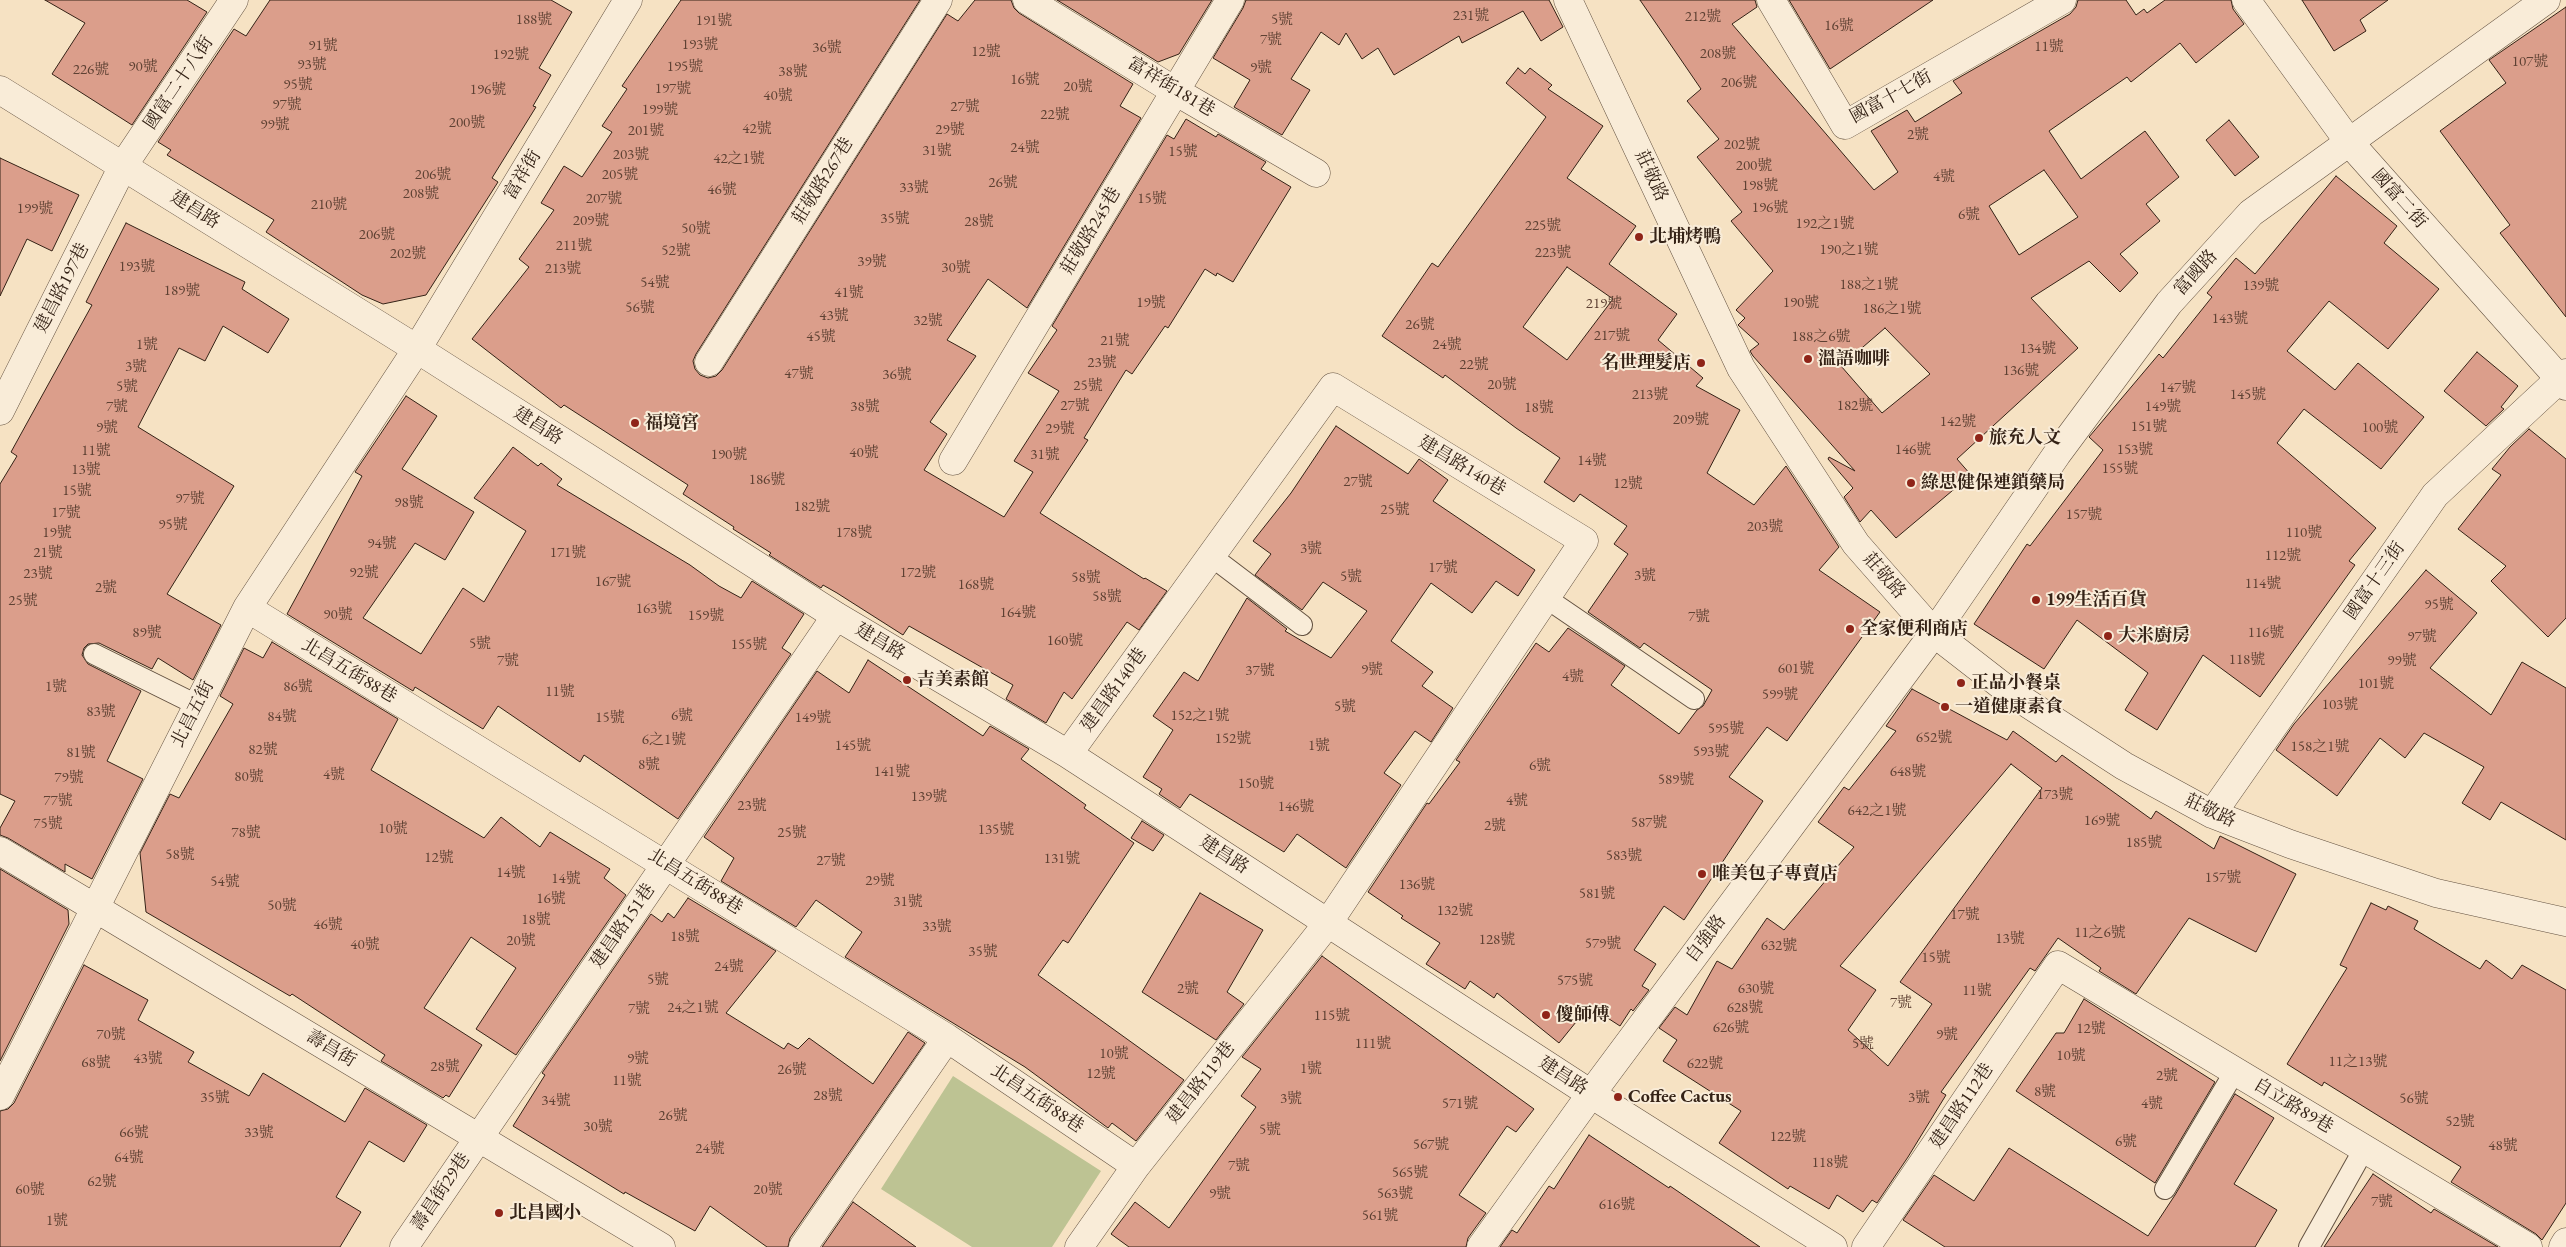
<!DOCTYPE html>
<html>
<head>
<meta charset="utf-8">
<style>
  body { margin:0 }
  canvas { display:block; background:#f6e2c3 }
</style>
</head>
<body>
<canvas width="2566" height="1247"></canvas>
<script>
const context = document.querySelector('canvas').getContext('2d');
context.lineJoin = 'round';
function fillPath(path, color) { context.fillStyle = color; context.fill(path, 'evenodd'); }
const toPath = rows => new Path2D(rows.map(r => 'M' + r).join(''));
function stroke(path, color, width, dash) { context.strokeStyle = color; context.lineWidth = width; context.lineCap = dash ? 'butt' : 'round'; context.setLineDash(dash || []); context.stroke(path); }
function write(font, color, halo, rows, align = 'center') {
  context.font = font + ' "EB Garamond","Noto Serif TC",serif'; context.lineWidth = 4; context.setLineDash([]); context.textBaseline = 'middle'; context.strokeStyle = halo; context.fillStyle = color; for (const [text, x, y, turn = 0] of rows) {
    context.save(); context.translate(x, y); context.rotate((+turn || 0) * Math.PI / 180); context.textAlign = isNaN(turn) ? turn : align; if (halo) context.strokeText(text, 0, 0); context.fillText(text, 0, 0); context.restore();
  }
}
const green = toPath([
  [953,1076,1101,1171,1052,1247,972,1247,881,1189]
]);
const building = toPath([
  [45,0,187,0,207,12,132,125,52,74,85,23,45,0],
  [270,0,551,0,572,12,539,68,551,75,533,106,536,107,492,178,498,182,426,295,383,304,362,295,266,232,274,220,167,155,171,150,158,142,234,29,246,36,270,0],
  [681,0,920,0,696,354,693,361,695,369,700,375,708,378,716,376,722,370,947,14,958,21,975,0,1011,0,1014,8,1019,13,1133,84,1120,106,1141,118,1027,308,988,279,947,340,976,356,930,422,947,434,924,470,1004,517,1033,472,1014,461,1059,391,1028,373,1057,330,1052,326,1167,135,1174,139,1186,119,1216,137,1218,134,1266,162,1261,169,1291,187,1233,282,1217,273,1216,276,1205,269,1168,328,1165,326,1132,374,1126,370,1084,438,1088,440,1040,513,1144,579,1145,578,1167,591,1139,630,1127,622,1072,699,1064,692,1046,723,1006,699,1013,685,909,626,903,635,837,593,823,585,821,588,769,555,771,553,733,529,734,527,683,494,688,485,564,405,561,408,472,339,529,267,519,259,554,210,541,203,564,166,582,177,612,132,602,126,627,89,622,86,681,0],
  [1057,0,1212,0,1179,54,1158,62,1057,0],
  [1246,0,1549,0,1563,27,1541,41,1523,11,1462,43,1459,36,1394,75,1378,48,1362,59,1346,33,1339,45,1321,32,1291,79,1310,90,1282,135,1234,107,1250,80,1213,58,1243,8,1246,0],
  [1640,0,1755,0,1757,7,1732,24,1874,190,1898,172,1871,131,1907,110,1915,122,1962,93,1953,81,2070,14,2076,7,2078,0,2126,0,2136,15,2144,9,2147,13,2165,0,2231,0,2233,9,2244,24,2196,63,2180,43,2131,82,2127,77,2049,131,2081,179,2145,131,2179,177,2146,204,2160,221,2120,254,2138,273,2120,292,2089,261,2031,298,2078,348,1957,459,1971,475,1896,538,1871,510,1860,522,1844,497,1853,488,1828,459,1829,457,1855,471,1753,356,1750,351,1759,344,1738,325,1745,318,1736,310,1773,271,1731,221,1742,212,1697,157,1719,139,1687,101,1701,89,1640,0],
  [2044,170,2078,217,2019,255,1989,206,2044,170],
  [1885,328,1930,374,1882,413,1841,366,1885,328],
  [1789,0,1933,0,1830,69,1789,0],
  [2302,0,2388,0,2360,20,2366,31,2334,51,2302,0],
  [2566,7,2566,317,2500,233,2510,225,2440,131,2506,83,2489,60,2566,7],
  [1518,68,1525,74,1530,68,1552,85,1548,89,1603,126,1567,178,1636,226,1609,264,1677,314,1658,340,1703,378,1696,386,1740,410,1707,473,1754,505,1786,466,1839,547,1819,570,1880,612,1787,741,1767,727,1729,777,1763,801,1684,920,1664,906,1634,950,1656,964,1642,986,1649,990,1633,1011,1631,1009,1620,1026,1589,1006,1559,1043,1497,993,1494,998,1470,981,1465,989,1426,964,1440,943,1401,918,1403,916,1368,892,1427,803,1429,804,1460,762,1456,760,1536,643,1549,652,1568,628,1625,666,1611,685,1679,734,1697,710,1703,706,1712,690,1644,643,1640,648,1588,612,1628,554,1614,544,1627,526,1580,494,1574,502,1544,482,1560,458,1516,428,1445,375,1443,378,1382,336,1432,263,1438,267,1546,117,1506,83,1518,68],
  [1567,267,1613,299,1567,360,1523,327,1567,267],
  [2229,120,2259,157,2235,176,2206,140,2229,120],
  [0,158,79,195,52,251,27,239,0,296,0,158],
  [2336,176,2397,226,2384,243,2439,289,2388,349,2329,301,2287,351,2335,390,2358,363,2424,417,2381,469,2304,409,2277,443,2376,528,2349,561,2355,565,2260,697,2203,655,2157,730,2125,710,2148,673,2077,620,2044,669,1974,624,2027,544,2030,546,2103,450,2089,437,2159,354,2163,358,2212,297,2207,293,2236,258,2255,274,2336,176],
  [126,223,245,282,242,289,289,319,268,353,223,326,205,361,179,348,138,427,234,486,167,594,221,625,193,680,158,658,152,669,99,643,88,644,84,648,82,655,88,664,141,691,107,761,143,779,92,879,65,864,65,872,8,838,0,835,0,828,15,801,0,794,0,484,17,456,11,452,92,305,86,302,126,223],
  [2477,352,2518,386,2501,407,2504,409,2486,426,2444,391,2477,352],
  [406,396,437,416,402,469,474,512,445,560,415,543,363,618,421,654,463,588,484,602,526,531,474,498,513,447,538,466,541,463,562,479,557,485,690,565,719,586,741,598,752,581,804,614,782,648,791,654,678,819,584,755,580,762,498,706,483,729,415,687,413,691,287,614,362,476,355,472,406,396],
  [1336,426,1408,474,1419,459,1448,480,1433,501,1535,570,1518,596,1496,581,1472,613,1431,583,1391,641,1433,672,1422,686,1453,708,1431,742,1415,731,1384,773,1401,785,1346,868,1297,834,1284,852,1190,794,1180,808,1159,794,1162,789,1143,777,1173,730,1153,716,1184,672,1198,681,1247,598,1287,629,1285,631,1331,658,1367,611,1323,582,1302,610,1255,575,1271,554,1253,541,1291,493,1336,426],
  [2529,429,2566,459,2566,618,2548,637,2491,581,2506,566,2458,529,2501,475,2492,469,2510,447,2529,429],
  [2426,570,2477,613,2430,668,2491,715,2522,662,2566,688,2566,840,2501,802,2490,820,2462,803,2484,767,2424,733,2405,758,2380,738,2337,796,2276,750,2294,724,2426,570],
  [272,642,398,719,371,770,484,838,501,817,540,847,550,832,610,869,604,878,626,895,516,1055,476,1029,516,968,471,937,424,1008,482,1045,449,1097,446,1095,443,1098,381,1061,385,1055,292,994,290,996,146,912,140,853,170,794,179,798,233,704,220,696,244,648,263,658,272,642],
  [868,660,983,736,990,726,1029,749,1021,759,1086,805,1084,808,1134,843,1068,943,1063,940,1038,975,1184,1080,1136,1141,1112,1123,1108,1128,1025,1067,845,957,862,932,816,900,796,927,721,881,734,858,704,837,817,671,849,693,868,660],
  [1912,689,2007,740,2013,731,2056,762,2062,755,2151,819,2156,811,2214,849,2220,836,2296,874,2256,952,2189,918,2136,994,2099,971,2101,968,2058,938,2035,971,2030,968,1941,1092,1946,1095,1908,1157,1877,1203,1872,1200,1863,1212,1837,1195,1829,1209,1790,1186,1788,1189,1719,1143,1741,1111,1663,1061,1677,1040,1659,1028,1675,1007,1687,1015,1717,961,1732,969,1767,918,1784,930,1854,847,1818,822,1844,787,1849,790,1896,731,1886,726,1912,689],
  [2011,764,2042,788,1900,982,1932,1004,1888,1066,1848,1030,1876,990,1840,966,2011,764],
  [1142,821,1164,835,1153,851,1131,838,1142,821],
  [0,869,68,910,69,924,0,1061,0,869],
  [1200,893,1263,930,1227,992,1244,1004,1216,1040,1142,992,1200,893],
  [688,898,776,951,726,1013,784,1049,788,1043,798,1049,809,1038,873,1084,908,1032,925,1043,790,1238,788,1247,767,1247,710,1206,695,1231,625,1192,624,1194,513,1126,545,1075,542,1073,651,914,662,922,668,913,674,918,688,898],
  [2371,903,2386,910,2388,906,2418,921,2414,929,2480,969,2486,960,2512,979,2522,965,2566,990,2566,1203,2542,1240,2536,1234,2451,1182,2461,1167,2324,1082,2322,1086,2287,1064,2347,968,2340,965,2371,903],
  [1322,956,1534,1109,1516,1132,1507,1126,1459,1195,1486,1213,1468,1238,1466,1247,1129,1247,1111,1234,1135,1202,1169,1228,1256,1107,1241,1096,1261,1069,1242,1057,1322,956],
  [84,965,148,1000,138,1020,194,1052,188,1062,249,1096,263,1073,345,1122,365,1088,427,1125,404,1162,369,1141,336,1197,361,1212,340,1247,0,1247,0,1111,8,1109,14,1103,84,965],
  [2084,999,2215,1082,2155,1183,2016,1091,2056,1033,2064,1033,2084,999],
  [2235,1094,2274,1118,2234,1184,2277,1210,2255,1247,1945,1247,1903,1220,1934,1175,1974,1201,2009,1148,2148,1236,2175,1195,2235,1094],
  [1589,1135,1669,1188,1670,1186,1760,1247,1500,1247,1512,1230,1517,1233,1549,1186,1554,1189,1589,1135],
  [2373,1174,2431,1213,2434,1209,2498,1247,2324,1247,2373,1174],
  [853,1202,916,1247,822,1247,853,1202]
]);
const service = toPath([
  [1211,556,1302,625],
  [1546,598,1694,699],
  [94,654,197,705],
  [2165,1189,2235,1071],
  [2309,1247,2364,1149]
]);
const minor = toPath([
  [1027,0,1175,91,1316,173],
  [1568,0,1741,368,1856,544,1934,633,2010,692,2124,766,2212,814,2290,844,2436,893,2566,922],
  [1771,0,1845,125,2062,0],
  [2246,0,2349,142,2566,386],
  [0,90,417,349,836,616,1068,754,1591,1094,1833,1247],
  [709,362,938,0],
  [0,411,123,166,234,0],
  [953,461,1230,0],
  [247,608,947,1038,1136,1166],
  [1068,754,1333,387,1584,541,1328,923,1136,1166,1079,1247],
  [2212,814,2435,495,2566,373],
  [0,851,661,1247],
  [0,1096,247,608,417,349,628,0],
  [404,1247,836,616],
  [803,1247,947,1038],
  [1866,1247,2058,965,2528,1247],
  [2563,1247,2566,1242]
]);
const tertiary = toPath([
  [1481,1247,1591,1094,1934,633,2057,454,2169,303,2251,213,2546,0]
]);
const markers = [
  [1639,237,5,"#8f2418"],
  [1808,359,5,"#8f2418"],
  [1701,363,5,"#8f2418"],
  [635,423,5,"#8f2418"],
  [1979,438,5,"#8f2418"],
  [1911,483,5,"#8f2418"],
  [2036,600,5,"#8f2418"],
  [1850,629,5,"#8f2418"],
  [2108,636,5,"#8f2418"],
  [907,680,5,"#8f2418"],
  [1961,683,5,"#8f2418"],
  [1945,707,5,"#8f2418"],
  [1702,874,5,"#8f2418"],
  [1546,1015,5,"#8f2418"],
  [1618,1097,5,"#8f2418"],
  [499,1213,5,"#8f2418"]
];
const numberNames = [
  ["231號",1471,16],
  ["212號",1703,17],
  ["188號",534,20],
  ["5號",1282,20],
  ["191號",714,21],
  ["16號",1839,26],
  ["7號",1271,40],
  ["193號",700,45],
  ["91號",323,46],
  ["11號",2049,47],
  ["36號",827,48],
  ["12號",986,52],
  ["208號",1718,54],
  ["192號",511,55],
  ["107號",2530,62],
  ["93號",312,65],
  ["90號",143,67],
  ["195號",685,67],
  ["9號",1261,68],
  ["226號",91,70],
  ["38號",793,72],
  ["16號",1025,80],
  ["206號",1739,83],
  ["95號",298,85],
  ["20號",1078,87],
  ["197號",673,89],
  ["196號",488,90],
  ["40號",778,96],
  ["97號",287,105],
  ["27號",965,107],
  ["199號",660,110],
  ["22號",1055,115],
  ["200號",467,123],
  ["99號",275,125],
  ["42號",757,129],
  ["29號",950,130],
  ["201號",646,131],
  ["2號",1918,135],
  ["202號",1742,145],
  ["24號",1025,148],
  ["31號",937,151],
  ["15號",1183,152],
  ["203號",631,155],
  ["42之1號",739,159],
  ["200號",1754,166],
  ["206號",433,175],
  ["205號",620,175],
  ["4號",1944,177],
  ["26號",1003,183],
  ["198號",1760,186],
  ["33號",914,188],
  ["46號",722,190],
  ["208號",421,194],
  ["207號",604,199],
  ["15號",1152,199],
  ["210號",329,205],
  ["196號",1770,208],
  ["199號",35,209],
  ["6號",1969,215],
  ["35號",895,219],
  ["209號",591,221],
  ["28號",979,222],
  ["192之1號",1825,224],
  ["225號",1543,226],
  ["50號",696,229],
  ["206號",377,235],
  ["211號",574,246],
  ["190之1號",1849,250],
  ["52號",676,251],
  ["223號",1553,253],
  ["202號",408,254],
  ["39號",872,262],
  ["193號",137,267],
  ["30號",956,268],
  ["213號",563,269],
  ["54號",655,283],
  ["188之1號",1869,285],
  ["139號",2261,286],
  ["189號",182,291],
  ["41號",849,293],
  ["19號",1151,303],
  ["190號",1801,303],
  ["219號",1604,304],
  ["56號",640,308],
  ["186之1號",1892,309],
  ["43號",834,316],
  ["143號",2230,319],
  ["32號",928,321],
  ["26號",1420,325],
  ["217號",1612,336],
  ["45號",821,337],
  ["188之6號",1821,337],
  ["21號",1115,341],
  ["1號",147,345],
  ["24號",1447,345],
  ["134號",2038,349],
  ["23號",1102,363],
  ["22號",1474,365],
  ["3號",136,367],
  ["136號",2021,371],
  ["47號",799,374],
  ["36號",897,375],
  ["20號",1502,385],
  ["25號",1088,386],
  ["5號",127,387],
  ["147號",2178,388],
  ["213號",1650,395],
  ["145號",2248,395],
  ["27號",1075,406],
  ["182號",1855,406],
  ["7號",117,407],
  ["38號",865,407],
  ["149號",2163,407],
  ["18號",1539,408],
  ["209號",1691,420],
  ["142號",1958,422],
  ["151號",2149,427],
  ["9號",107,428],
  ["100號",2380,428],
  ["29號",1060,429],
  ["146號",1913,450],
  ["153號",2135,450],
  ["11號",96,451],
  ["40號",864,453],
  ["190號",729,455],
  ["31號",1045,455],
  ["14號",1592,461],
  ["155號",2120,469],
  ["13號",86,470],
  ["186號",767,480],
  ["27號",1358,482],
  ["12號",1628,484],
  ["15號",77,491],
  ["97號",190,499],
  ["98號",409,503],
  ["182號",812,507],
  ["25號",1395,510],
  ["17號",66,513],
  ["157號",2084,515],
  ["95號",173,525],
  ["203號",1765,527],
  ["19號",57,533],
  ["178號",854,533],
  ["110號",2304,533],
  ["94號",382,544],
  ["3號",1311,549],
  ["21號",48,553],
  ["171號",568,553],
  ["112號",2283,556],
  ["17號",1443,568],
  ["92號",364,573],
  ["172號",918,573],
  ["23號",38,574],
  ["3號",1645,576],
  ["5號",1351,577],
  ["58號",1086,578],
  ["167號",613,582],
  ["114號",2263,584],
  ["168號",976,585],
  ["2號",106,588],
  ["58號",1107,597],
  ["25號",23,601],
  ["95號",2439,605],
  ["163號",654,609],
  ["164號",1018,613],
  ["90號",338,615],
  ["159號",706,616],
  ["7號",1699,617],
  ["89號",147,633],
  ["116號",2266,633],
  ["97號",2422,637],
  ["160號",1065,641],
  ["5號",480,644],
  ["155號",749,645],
  ["118號",2247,660],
  ["7號",508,661],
  ["99號",2402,661],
  ["601號",1796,669],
  ["9號",1372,670],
  ["37號",1260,671],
  ["4號",1573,677],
  ["101號",2376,684],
  ["1號",56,687],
  ["86號",298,687],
  ["11號",560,692],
  ["599號",1780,695],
  ["103號",2340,705],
  ["5號",1345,707],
  ["83號",101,712],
  ["6號",682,716],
  ["152之1號",1200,716],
  ["84號",282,717],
  ["15號",610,718],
  ["149號",813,718],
  ["595號",1726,729],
  ["652號",1934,738],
  ["152號",1233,739],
  ["6之1號",664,740],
  ["145號",853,746],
  ["1號",1319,746],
  ["158之1號",2320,747],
  ["82號",263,750],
  ["593號",1711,752],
  ["81號",81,753],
  ["8號",649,765],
  ["6號",1540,766],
  ["141號",892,772],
  ["648號",1908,772],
  ["4號",334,775],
  ["80號",249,777],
  ["79號",69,778],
  ["589號",1676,780],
  ["150號",1256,784],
  ["173號",2055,795],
  ["139號",929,797],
  ["77號",58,801],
  ["4號",1517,801],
  ["23號",752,806],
  ["146號",1296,807],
  ["642之1號",1877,811],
  ["169號",2102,821],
  ["587號",1649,823],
  ["75號",48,824],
  ["2號",1495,826],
  ["10號",393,829],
  ["135號",996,830],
  ["78號",246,833],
  ["25號",792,833],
  ["185號",2144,843],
  ["58號",180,855],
  ["583號",1624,856],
  ["12號",439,858],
  ["131號",1062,859],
  ["27號",831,861],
  ["14號",511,873],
  ["157號",2223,878],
  ["14號",566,879],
  ["29號",880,881],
  ["54號",225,882],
  ["136號",1417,885],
  ["581號",1597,894],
  ["16號",551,899],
  ["31號",908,902],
  ["50號",282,906],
  ["132號",1455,911],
  ["17號",1965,915],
  ["18號",536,920],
  ["46號",328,925],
  ["33號",937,927],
  ["11之6號",2100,933],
  ["18號",685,937],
  ["13號",2010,939],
  ["128號",1497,940],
  ["20號",521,941],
  ["579號",1603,944],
  ["40號",365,945],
  ["632號",1779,946],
  ["35號",983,952],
  ["15號",1936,958],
  ["24號",729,967],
  ["5號",658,980],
  ["575號",1575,981],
  ["2號",1188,989],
  ["630號",1756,989],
  ["11號",1977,991],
  ["7號",1901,1003],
  ["24之1號",693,1008],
  ["628號",1745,1008],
  ["7號",639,1009],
  ["115號",1332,1016],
  ["626號",1731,1028],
  ["12號",2091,1029],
  ["70號",111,1035],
  ["9號",1947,1035],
  ["111號",1373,1044],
  ["5號",1863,1044],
  ["10號",1114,1054],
  ["10號",2071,1056],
  ["43號",148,1059],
  ["9號",638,1059],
  ["11之13號",2358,1062],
  ["68號",96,1063],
  ["622號",1705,1064],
  ["28號",445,1067],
  ["1號",1311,1069],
  ["26號",792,1070],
  ["12號",1101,1074],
  ["2號",2167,1076],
  ["11號",627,1081],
  ["8號",2045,1092],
  ["28號",828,1096],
  ["35號",215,1098],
  ["3號",1919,1098],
  ["3號",1291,1099],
  ["56號",2414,1099],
  ["34號",556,1101],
  ["571號",1460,1104],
  ["4號",2152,1104],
  ["26號",673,1116],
  ["52號",2460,1122],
  ["30號",598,1127],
  ["5號",1270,1130],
  ["66號",134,1133],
  ["33號",259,1133],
  ["122號",1788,1137],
  ["6號",2126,1142],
  ["567號",1431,1145],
  ["48號",2503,1146],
  ["24號",710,1149],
  ["64號",129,1158],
  ["118號",1830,1163],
  ["7號",1239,1166],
  ["565號",1410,1173],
  ["62號",102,1182],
  ["60號",30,1190],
  ["20號",768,1190],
  ["9號",1220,1194],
  ["563號",1395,1194],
  ["7號",2382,1202],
  ["616號",1617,1205],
  ["561號",1380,1216],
  ["1號",57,1221]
];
const streetNames = [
  ["國富二十八街",179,83,-56],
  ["富祥街181巷",1171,87,31],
  ["國富十七街",1891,97,-29],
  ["富祥街",523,175,-59],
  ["莊敬路",1651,176,65],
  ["莊敬路267巷",823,181,-58],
  ["國富二街",2399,199,48],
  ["建昌路",195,210,32],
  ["莊敬路245巷",1091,231,-59],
  ["富國路",2196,273,-48],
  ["建昌路197巷",62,288,-63],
  ["建昌路",538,426,32],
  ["建昌路140巷",1462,466,31],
  ["莊敬路",1884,576,49],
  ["國富十三街",2375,581,-55],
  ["建昌路",880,642,31],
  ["北昌五街88巷",349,671,31],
  ["建昌路140巷",1114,690,-54],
  ["北昌五街",193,714,-63],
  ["莊敬路",2210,811,25],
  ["建昌路",1224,855,33],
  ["北昌五街88巷",695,882,32],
  ["建昌路151巷",623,926,-55],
  ["自強路",1706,939,-53],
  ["壽昌街",331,1049,31],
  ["建昌路",1563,1076,33],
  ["建昌路119巷",1201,1083,-52],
  ["北昌五街88巷",1037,1099,34],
  ["建昌路112巷",1962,1106,-56],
  ["自立路89巷",2293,1106,31],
  ["壽昌街29巷",441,1192,-56]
];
const poiNames = [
  ["北埔烤鴨",1649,237],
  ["溫語咖啡",1818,359],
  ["名世理髮店",1691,363,"right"],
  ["福境宮",645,423],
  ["旅充人文",1989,438],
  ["綠思健保連鎖藥局",1921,483],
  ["199生活百貨",2046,600],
  ["全家便利商店",1860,629],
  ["大米廚房",2118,636],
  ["吉美素館",917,680],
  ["正品小餐桌",1971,683],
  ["一道健康素食",1955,707],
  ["唯美包子專賣店",1712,874],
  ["傻師傅",1556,1015],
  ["Coffee Cactus",1628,1097],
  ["北昌國小",509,1213]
];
fillPath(green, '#bdc393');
fillPath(building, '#db9e8b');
stroke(building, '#342216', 1);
stroke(service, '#645241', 22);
stroke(minor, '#645241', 29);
stroke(tertiary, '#645241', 29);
stroke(service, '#f9ecd8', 20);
stroke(minor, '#f9ecd8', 28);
stroke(tertiary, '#f9ecd8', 28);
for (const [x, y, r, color] of markers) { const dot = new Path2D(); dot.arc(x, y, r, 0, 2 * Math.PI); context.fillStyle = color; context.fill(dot); stroke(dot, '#f9ecd8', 2); }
write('15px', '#5e4133', null, numberNames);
write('18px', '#342216', '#f9ecd8', streetNames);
write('bold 18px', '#342216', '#f9ecd8', poiNames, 'left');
</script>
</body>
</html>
